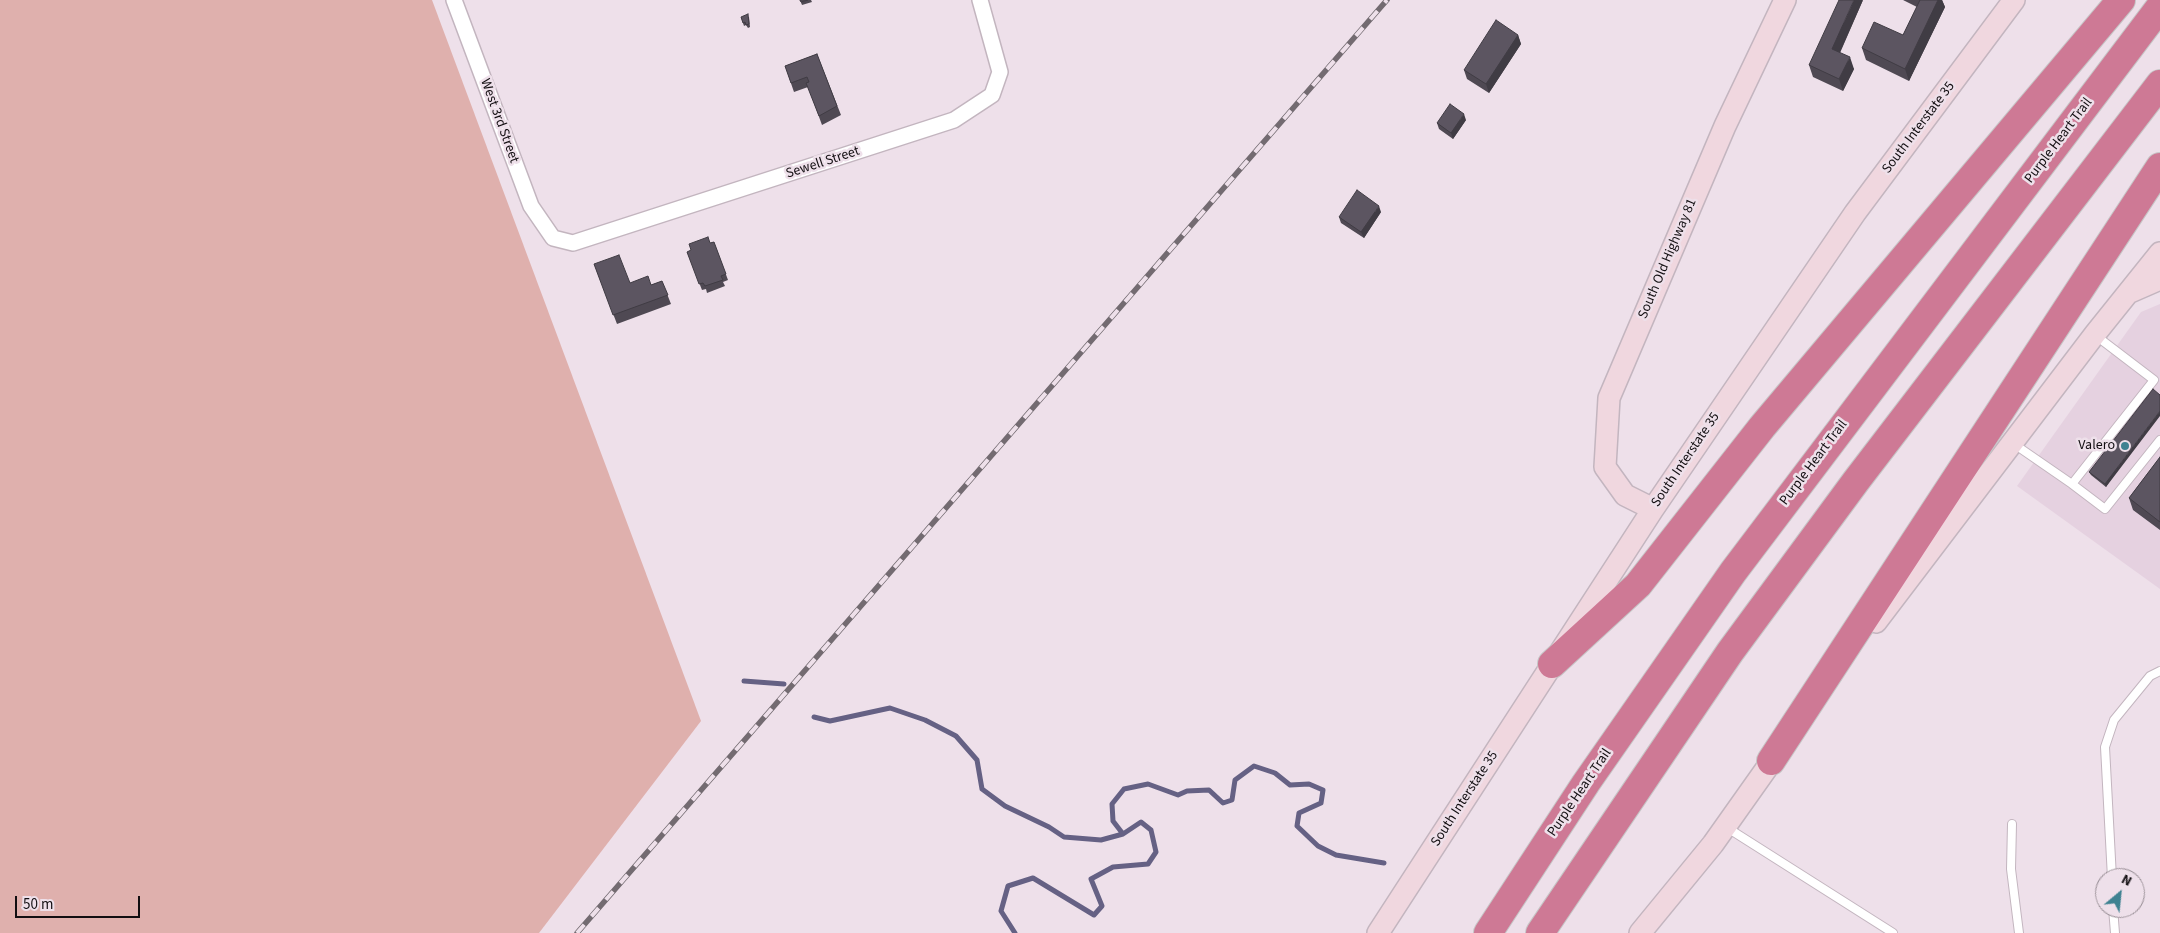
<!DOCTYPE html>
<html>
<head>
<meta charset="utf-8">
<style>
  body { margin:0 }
  #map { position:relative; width:2160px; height:933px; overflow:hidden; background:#eee0ea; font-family:"Source Sans 3",sans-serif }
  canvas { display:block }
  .north { position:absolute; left:2095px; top:868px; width:50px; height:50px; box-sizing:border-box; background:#eee0ea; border:1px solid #968c93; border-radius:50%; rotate:28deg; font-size:14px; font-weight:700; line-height:20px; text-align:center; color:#120e11 }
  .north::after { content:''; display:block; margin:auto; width:18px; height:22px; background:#3e8291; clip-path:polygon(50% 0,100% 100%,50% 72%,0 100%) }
  .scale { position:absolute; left:15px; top:896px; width:125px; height:22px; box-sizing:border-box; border:2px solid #120e11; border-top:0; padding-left:6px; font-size:15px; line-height:18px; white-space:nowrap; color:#120e11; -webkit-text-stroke:4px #eee0ea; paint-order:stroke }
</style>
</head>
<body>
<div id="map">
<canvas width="2160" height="933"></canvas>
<div class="north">N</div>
<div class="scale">50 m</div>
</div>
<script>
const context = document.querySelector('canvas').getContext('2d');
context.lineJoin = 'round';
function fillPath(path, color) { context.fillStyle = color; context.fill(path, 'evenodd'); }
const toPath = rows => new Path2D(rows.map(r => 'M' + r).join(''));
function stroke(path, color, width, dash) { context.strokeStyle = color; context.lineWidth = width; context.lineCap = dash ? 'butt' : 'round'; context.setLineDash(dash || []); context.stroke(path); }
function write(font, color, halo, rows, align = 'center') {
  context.font = font + ' "Source Sans 3",sans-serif'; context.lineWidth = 5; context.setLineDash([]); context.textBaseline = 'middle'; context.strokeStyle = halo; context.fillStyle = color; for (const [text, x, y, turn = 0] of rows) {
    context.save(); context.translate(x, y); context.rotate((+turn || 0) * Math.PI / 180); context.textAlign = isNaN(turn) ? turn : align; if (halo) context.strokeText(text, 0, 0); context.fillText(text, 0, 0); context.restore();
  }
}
const built = toPath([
  [2160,304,2160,589,2017,486,2141,312]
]);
const green = toPath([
  [0,0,432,0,701,721,539,933,0,933]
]);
const stream = toPath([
  [744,681,784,684],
  [814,717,830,721,890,708,925,720,956,736,977,760,982,789,1005,806,1049,827,1064,837,1101,840,1123,834,1113,821,1112,804,1124,789,1148,784,1178,795,1187,791,1209,790,1223,803,1232,800,1235,780,1254,766,1275,773,1290,785,1309,784,1323,790,1321,803,1299,813,1297,826,1318,846,1336,855,1384,863],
  [1015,933,1001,911,1008,886,1033,878,1094,915,1102,906,1091,879,1113,867,1148,864,1156,852,1151,830,1141,822,1123,834]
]);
const lane = toPath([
  [2014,444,2072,484,2154,380,2095,335],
  [2072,484,2105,509,2160,440],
  [2012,824,2011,869,2019,933],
  [1726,827,1893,933],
  [2112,878,2105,747,2114,720,2150,676,2160,671],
  [2113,908,2115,933]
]);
const street = toPath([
  [454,0,531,206,553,238,573,243,954,120,992,95,1000,72,980,0]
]);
const secondary = toPath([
  [2130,292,2160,279],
  [1653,509,1625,495,1605,467,1609,398,1725,126,1785,0],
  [1876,622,2095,334,2160,253],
  [1378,933,1653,509,1855,213,2014,0],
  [1640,933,1713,844,1781,748]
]);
const highway = toPath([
  [1552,664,1638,585,1762,427,2121,0],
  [1771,761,2160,167],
  [1488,933,1586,783,1733,572,2160,7],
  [1540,933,1730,652,1856,481,2160,84]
]);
const rail = toPath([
  [577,933,1387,0]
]);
const wall = toPath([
  [800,0,811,0,812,2,802,5],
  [1863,0,1840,53,1854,69,1843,91,1813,77,1809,65],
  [1903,0,1942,0,1945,7,1909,81,1866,60,1862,48,1903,35,1917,7],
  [741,17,749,17,750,27,748,28,746,25,744,26],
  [1518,35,1521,44,1489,93,1467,79,1464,70],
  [817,54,841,115,822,125,808,87,794,92,785,66],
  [1466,120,1453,139,1439,129,1437,123],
  [1381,212,1364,238,1341,223,1339,217],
  [714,242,728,280,723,282,725,286,707,293,706,289,702,290,687,252],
  [594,264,630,283,651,285,662,281,671,304,617,324],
  [2160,395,2106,487,2091,475,2089,472],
  [2160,457,2160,530,2133,510,2129,498]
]);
const shadedWall = toPath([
  [1854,0,1863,0,1836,61,1832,49],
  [1938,0,1942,0,1945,7,1909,81,1905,69],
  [1518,35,1521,44,1489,93,1486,84],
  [1850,57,1854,69,1843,91,1839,79],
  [1464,114,1466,120,1453,139,1451,133],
  [1379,206,1381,212,1364,238,1361,232],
  [2160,411,2160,416,2106,487,2105,484]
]);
const building = toPath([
  [800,0,808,0,801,2,800,0],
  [1839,0,1854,0,1832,49,1850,57,1839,79,1809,65,1839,0],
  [1920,0,1938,0,1905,69,1862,48,1874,22,1903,35,1920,0],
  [748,14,749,24,746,25,745,22,743,23,741,17,748,14],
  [1496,20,1518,35,1486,84,1464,70,1496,20],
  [817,54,837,106,819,116,806,83,809,82,807,77,791,83,785,66,817,54],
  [1450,104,1464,114,1451,133,1437,123,1450,104],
  [1357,190,1379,206,1361,232,1339,217,1357,190],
  [708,237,710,243,714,242,726,274,721,276,723,280,705,286,703,283,699,284,687,252,691,250,689,244,708,237],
  [619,255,630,283,648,276,651,285,662,281,668,295,613,315,594,264,619,255],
  [2153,389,2160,395,2160,411,2105,484,2089,472,2153,389],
  [2160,457,2160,522,2129,498,2160,457]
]);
const markers = [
  [2125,446,5,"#3e8291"]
];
const streetNames = [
  ["West 3rd Street",499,121,70],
  ["South Interstate 35",1919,128,-53],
  ["Purple Heart Trail",2059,141,-53],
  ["Sewell Street",823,163,-18],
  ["South Old Highway 81",1668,259,-67],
  ["South Interstate 35",1686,460,-56],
  ["Purple Heart Trail",1814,463,-53],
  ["Purple Heart Trail",1580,793,-56],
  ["South Interstate 35",1465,799,-57]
];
const poiNames = [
  ["Valero",2115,446]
];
fillPath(built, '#e5d1e0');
fillPath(green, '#dfb0ad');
stroke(stream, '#656184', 5);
stroke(lane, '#c3b5bf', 10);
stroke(street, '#c3b5bf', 18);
stroke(secondary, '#c3b5bf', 24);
stroke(highway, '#c6c5c6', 30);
stroke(lane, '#fff', 8);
stroke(street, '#fff', 15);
stroke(secondary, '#f0d7df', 21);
stroke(highway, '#ce7995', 28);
stroke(rail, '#736b71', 5.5);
stroke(rail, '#eee0ea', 4, [11]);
fillPath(wall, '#4f4953');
fillPath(shadedWall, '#403c44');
fillPath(building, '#5c5561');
stroke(building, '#403c44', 1);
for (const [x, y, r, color] of markers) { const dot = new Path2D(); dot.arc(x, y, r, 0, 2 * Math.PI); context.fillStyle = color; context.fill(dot); stroke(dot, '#eee0ea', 2); }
write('14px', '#120e11', '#eee0ea', streetNames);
write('14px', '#120e11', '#eee0ea', poiNames, 'right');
</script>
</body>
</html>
